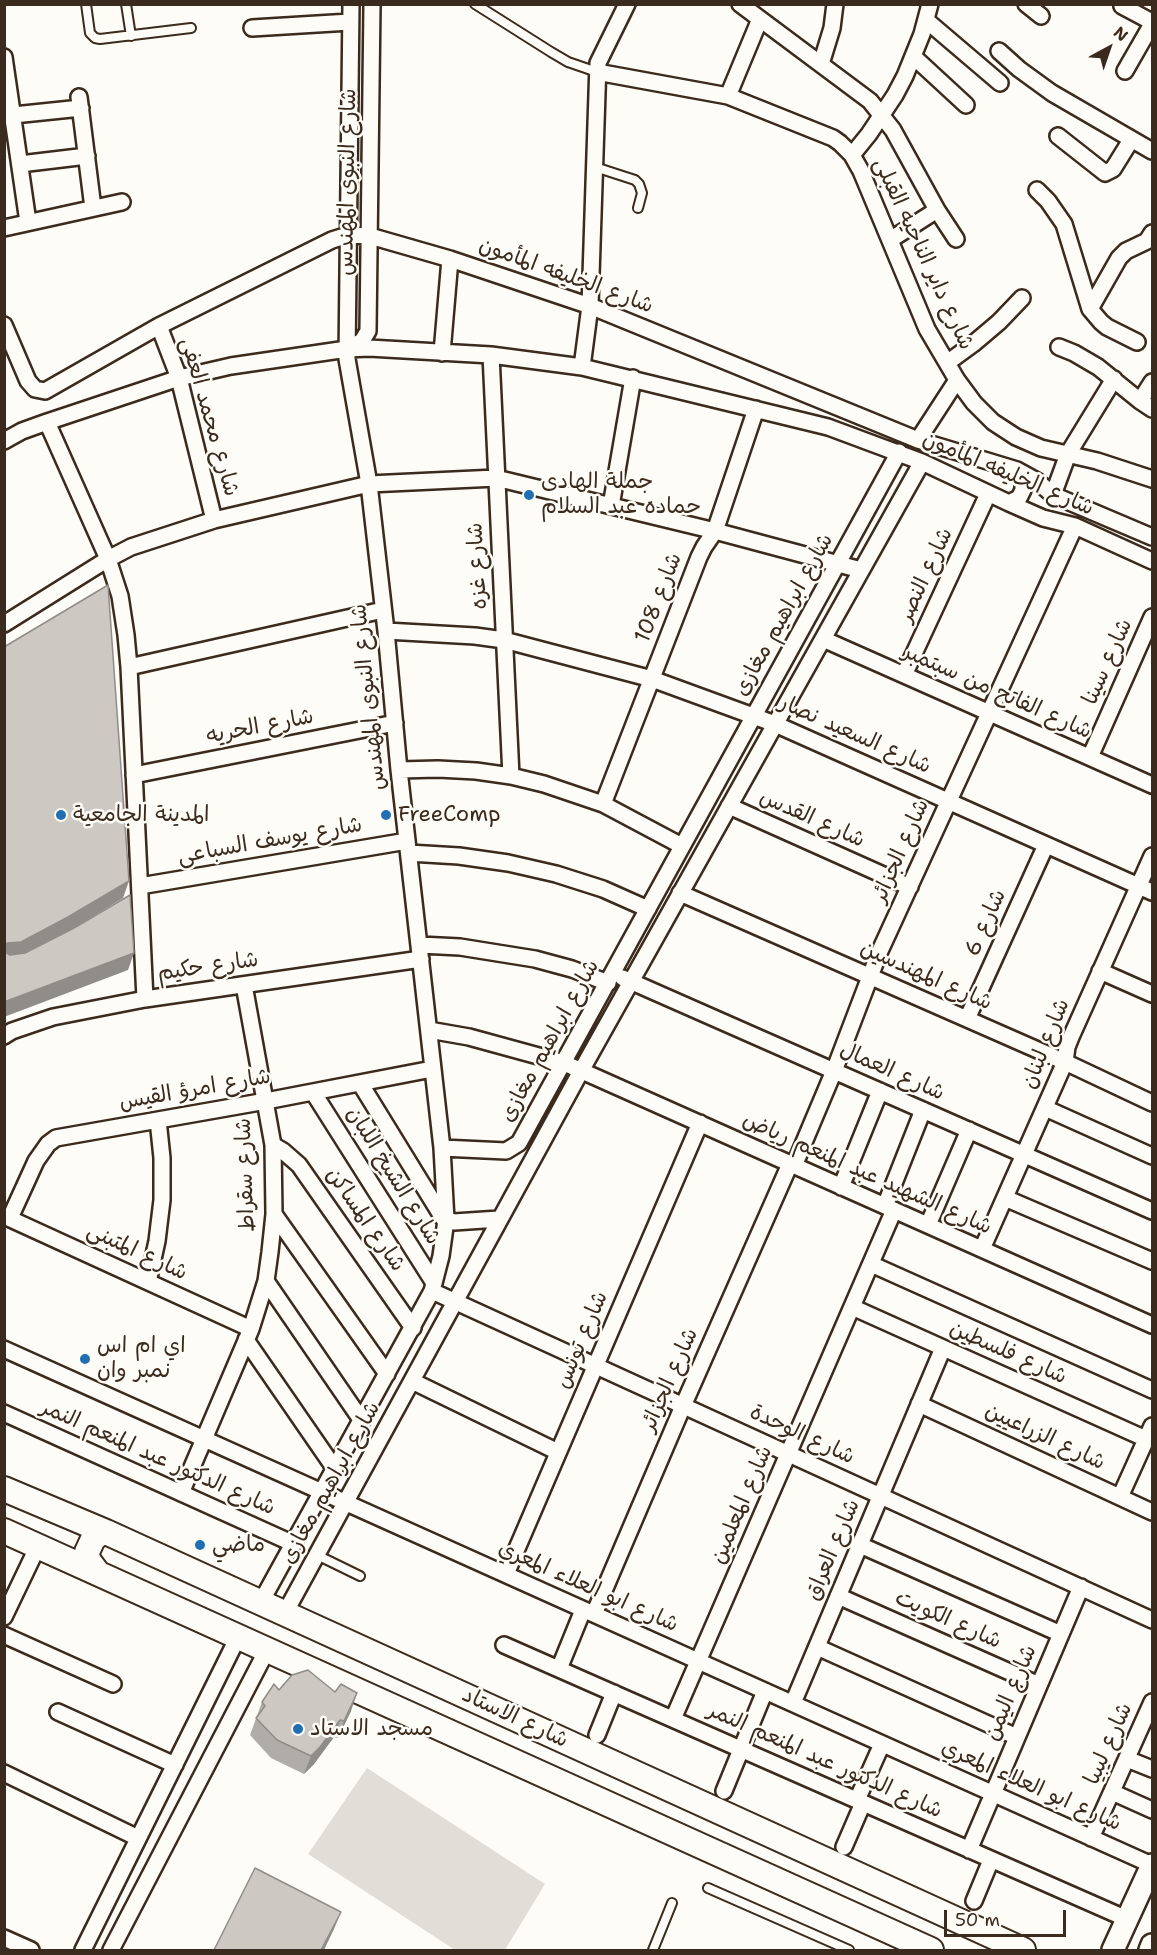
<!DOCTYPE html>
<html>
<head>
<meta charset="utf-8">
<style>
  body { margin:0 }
  #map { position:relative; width:1157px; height:1955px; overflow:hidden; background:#fdfcf7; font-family:"Shantell Sans",sans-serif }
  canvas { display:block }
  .frame { position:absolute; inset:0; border:6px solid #3b2a1e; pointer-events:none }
  .north { position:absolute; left:1079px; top:18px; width:60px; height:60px; -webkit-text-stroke:4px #fdfcf7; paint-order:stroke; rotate:40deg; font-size:16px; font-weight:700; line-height:24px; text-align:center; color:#3b2a1e }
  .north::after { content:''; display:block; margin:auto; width:21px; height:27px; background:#3b2a1e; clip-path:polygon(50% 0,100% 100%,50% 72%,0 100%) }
  .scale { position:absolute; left:944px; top:1910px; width:122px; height:27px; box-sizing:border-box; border:3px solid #3b2a1e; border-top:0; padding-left:8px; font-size:18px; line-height:21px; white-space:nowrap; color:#3b2a1e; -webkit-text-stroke:4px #fdfcf7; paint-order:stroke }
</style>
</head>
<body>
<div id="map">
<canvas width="1157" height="1955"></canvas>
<div class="frame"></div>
<div class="north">N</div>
<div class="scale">50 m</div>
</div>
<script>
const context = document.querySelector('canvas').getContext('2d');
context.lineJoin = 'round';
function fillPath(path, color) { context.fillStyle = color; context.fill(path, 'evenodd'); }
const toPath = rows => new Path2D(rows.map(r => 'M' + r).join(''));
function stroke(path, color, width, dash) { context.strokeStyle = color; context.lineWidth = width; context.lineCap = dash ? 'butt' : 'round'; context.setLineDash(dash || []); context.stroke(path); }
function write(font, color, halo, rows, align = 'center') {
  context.font = font + ' "Shantell Sans","Playpen Sans Arabic",sans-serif'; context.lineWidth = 5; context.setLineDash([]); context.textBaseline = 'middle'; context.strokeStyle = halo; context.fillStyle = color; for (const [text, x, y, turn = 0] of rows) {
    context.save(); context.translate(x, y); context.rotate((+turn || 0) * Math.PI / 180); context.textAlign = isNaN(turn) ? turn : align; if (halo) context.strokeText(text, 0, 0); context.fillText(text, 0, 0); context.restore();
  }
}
const green = toPath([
  [367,1768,545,1884,505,1950,455,1950,308,1854]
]);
const service = toPath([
  [86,4,90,33,95,38,100,39,191,28],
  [126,4,131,36],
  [475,4,551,52,568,62,597,72],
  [595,167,635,180,639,184,642,193,638,208],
  [317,1555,360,1576],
  [708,1888,849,1950],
  [653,1950,672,1903]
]);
const minor = toPath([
  [740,4,870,101,893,130,937,210,956,239],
  [1026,4,1041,16],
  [1122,6,1152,22],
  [926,20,1000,83],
  [252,28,350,22],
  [999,51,1019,69,1052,93,1152,151],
  [4,57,28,222],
  [914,57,966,105],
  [821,64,832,28,835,4],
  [1125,71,1152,24],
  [597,72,728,96,833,138,840,143,852,155,861,171,927,329,957,380,974,403,993,422,1016,437,1041,448,1097,461,1152,479],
  [728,96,760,19],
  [79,97,93,208],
  [4,116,81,108],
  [1058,136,1105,173,1113,169,1131,140],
  [852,155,869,134,895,95,905,76,922,34,930,4],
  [20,164,87,156],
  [1037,190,1048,201,1064,224,1090,309,1101,322,1107,327,1137,342],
  [4,228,122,202],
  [890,240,937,210],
  [1090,309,1119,258,1126,251,1147,241,1152,233],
  [4,325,28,381,35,389,45,391,159,326,332,240,348,235,370,236,450,259,590,306,918,440,1017,470,1037,481,1053,495,1152,537],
  [159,326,179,378,214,520],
  [1059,347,1074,353,1098,367,1140,401,1152,409],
  [350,348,362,341,368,331,372,4],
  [442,353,450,259],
  [491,355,511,776],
  [947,363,973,344,999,322,1022,298],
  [582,367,590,306,598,63,627,4],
  [1140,401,1152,382],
  [47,422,108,559,120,596,126,635,129,667,145,999],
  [918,440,957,380],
  [4,441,22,431,47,422,179,378,231,366,347,349,369,348,491,355,582,367,828,427,922,462,1009,503,1043,518,1075,526,1152,561],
  [1053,495,1068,454,1114,379],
  [1009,503,1019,498,1023,490,1023,480,1017,470],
  [611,506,633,378],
  [4,624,108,559,131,547,214,520,369,484,496,478,715,531,861,570],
  [386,631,475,636,504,640,652,679,775,724,1152,892],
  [823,639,1152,785],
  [129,667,383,610],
  [904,675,988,494],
  [1090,757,1152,617],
  [399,770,438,769,476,771,511,776,544,784,603,804,682,846],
  [134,775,395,723],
  [603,804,699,557,704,547,715,531,756,409],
  [729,806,910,887],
  [409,853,459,856,508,863,556,874,603,889,648,909],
  [140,886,407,841],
  [680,893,1065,1062,1152,1103],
  [420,945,460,947,535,959,572,969,608,983],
  [1100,971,1152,994],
  [623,978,1152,1211],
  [967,1019,1046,845],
  [429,1030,469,1037,564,1063,1152,1325],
  [4,1036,12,1031,53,1017,145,999,421,959],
  [360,1083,443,1218,454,1222,499,1219],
  [313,1092,434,1283],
  [1045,1108,1152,1156],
  [273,1145,283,1151,299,1165,413,1328],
  [442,1148,506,1151,519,1143,899,452],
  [794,1166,834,1071,879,953,1075,526],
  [841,1187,880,1091],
  [1005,1198,1152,1261],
  [885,1206,923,1110],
  [274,1214,387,1374],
  [4,1216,251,1329],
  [10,1218,36,1161,48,1144,56,1138,266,1101,432,1069],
  [928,1225,969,1130],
  [982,1249,1065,1062,1067,1047,1071,1037,1152,856],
  [871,1264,1152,1390],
  [266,1281,362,1421],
  [148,1282,157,1241,162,1200,162,1158,158,1120],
  [432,1291,1152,1620],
  [852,1307,1146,1439],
  [246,1340,335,1469],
  [4,1349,1152,1865],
  [412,1381,558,1452],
  [919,1404,1152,1512],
  [4,1413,294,1544],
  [181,1493,251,1329,266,1281,270,1252,274,1214,273,1145,244,985],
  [1120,1497,1152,1426],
  [860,1545,1061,1634],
  [506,1574,700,1123],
  [838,1596,1039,1685],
  [261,1602,432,1291,441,1256,446,1220,442,1148,399,770,386,631,369,484,347,359,351,4],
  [285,1613,581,1071,922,462],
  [594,1614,683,1406,790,1164],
  [4,1617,38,1546],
  [4,1635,113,1684],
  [504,1645,1127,1919],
  [817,1647,1017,1737],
  [559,1669,583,1610],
  [793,1703,943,1348],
  [58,1712,175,1765],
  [673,1719,894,1210],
  [597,1735,614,1693],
  [1127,1759,1152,1769],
  [4,1773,138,1838],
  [724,1791,765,1691],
  [1112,1792,1152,1810],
  [857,1800,882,1744],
  [1091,1838,1152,1702],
  [844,1847,863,1803],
  [969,1850,1081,1587],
  [974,1901,991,1860],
  [4,1938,31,1950],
  [83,1950,238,1637],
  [111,1950,267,1650]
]);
const secondary = toPath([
  [1113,1950,1152,1865],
  [1150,1950,1152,1945]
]);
const primary = toPath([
  [4,1489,106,1532,1023,1950],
  [4,1531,931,1950],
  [97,1572,88,1560,87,1552,93,1539,99,1534,106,1532]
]);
const wall = toPath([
  [279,1690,351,1711,338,1738,334,1737,314,1764,304,1774,271,1758,250,1735,262,1702]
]);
const shadedWall = toPath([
  [129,881,123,898,62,935,14,959,4,960,5,947,7,943],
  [134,953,128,970,4,1017,4,1002],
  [357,1693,351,1711,338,1738,344,1721],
  [340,1720,334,1737,314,1764,304,1774,311,1756],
  [341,1912,334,1929,324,1950,321,1950]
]);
const building = toPath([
  [108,585,129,881,68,917,21,942,7,943,5,947,5,952,10,955,25,953,74,928,130,895,134,953,4,1002,4,647,108,585],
  [308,1670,335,1692,341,1684,357,1693,344,1721,340,1720,320,1747,311,1756,277,1740,256,1718,265,1706,262,1702,274,1684,279,1690,292,1675,308,1670],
  [255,1868,341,1912,321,1950,214,1950,255,1868]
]);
const markers = [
  [529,495,6,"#1f6fb2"],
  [61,815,6,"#1f6fb2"],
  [386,815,6,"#1f6fb2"],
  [85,1359,6,"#1f6fb2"],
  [200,1545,6,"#1f6fb2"],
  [298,1729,6,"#1f6fb2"]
];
const streetNames = [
  ["شارع النبوى المهندس",348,182,-89],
  ["شارع داير الناحيه القبلى",923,254,65],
  ["شارع الخليفه المأمون",566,276,20],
  ["شارع محمد العفى",209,417,74],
  ["شارع الخليفه المأمون",1008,474,23],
  ["شارع غزه",478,566,-93],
  ["شارع النصر",926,575,-65],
  ["شارع 108",659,598,-69],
  ["شارع ابراهيم مغازى",784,615,-61],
  ["شارع سينا",1108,662,-66],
  ["شارع الفاتح من سبتمبر",997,692,24],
  ["شارع النبوى المهندس",369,697,-96],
  ["شارع الحريه",260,727,-11],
  ["شارع السعيد نصار",855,735,24],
  ["شارع القدس",812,819,24],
  ["شارع يوسف السباعى",270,841,-10],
  ["شارع الجزائر",901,851,-66],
  ["شارع 6",986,923,-66],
  ["شارع حكيم",208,967,-8],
  ["شارع المهندسين",926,976,24],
  ["شارع ابراهيم مغازى",550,1041,-61],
  ["شارع لبنان",1046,1044,-68],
  ["شارع العمال",892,1072,24],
  ["شارع امرؤ القيس",195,1090,-10],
  ["شارع الشهيد عبد المنعم رياض",867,1174,24],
  ["شارع سقراط",246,1175,-92],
  ["شارع الشيخ اللبان",393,1176,58],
  ["شارع المساكن",365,1220,55],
  ["شارع المتبنى",137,1252,25],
  ["شارع تونس",582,1340,-67],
  ["شارع فلسطين",1008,1353,24],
  ["شارع الجزائر",670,1380,-66],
  ["شارع الوحدة",802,1435,25],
  ["شارع الزراعيين",1045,1437,25],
  ["شارع الدكتور عبد المنعم النمر",158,1458,24],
  ["شارع ابراهيم مغازى",331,1483,-61],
  ["شارع المعلمين",742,1505,-67],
  ["شارع العراق",833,1550,-67],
  ["شارع ابو العلاء المعري",588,1587,24],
  ["شارع الكويت",948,1620,24],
  ["شارع اليمن",1011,1693,-67],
  ["شارع الاستاد",515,1718,25],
  ["شارع ليبيا",1109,1744,-66],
  ["شارع الدكتور عبد المنعم النمر",825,1761,24],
  ["شارع ابو العلاء المعري",1031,1786,24]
];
const poiNames = [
  ["جملة الهادى",541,482],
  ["حماده عبد السلام",541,507],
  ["المدينة الجامعية",73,815],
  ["FreeComp",398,815],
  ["اي ام اس",97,1346],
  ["نمبر وان",97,1371],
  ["ماضي",212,1545],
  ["مسجد الاستاد",310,1729]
];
fillPath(green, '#e1ded7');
stroke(service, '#3b2a1e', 12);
stroke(minor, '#3b2a1e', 20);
stroke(secondary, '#3b2a1e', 26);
stroke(primary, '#3b2a1e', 28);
stroke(service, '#fdfcf7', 8);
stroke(minor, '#fdfcf7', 15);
stroke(secondary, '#fdfcf7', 21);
stroke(primary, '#fdfcf7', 24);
fillPath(wall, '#b0aca7');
fillPath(shadedWall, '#908c88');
fillPath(building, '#cdc8c2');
stroke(building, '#908c88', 1.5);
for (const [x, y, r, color] of markers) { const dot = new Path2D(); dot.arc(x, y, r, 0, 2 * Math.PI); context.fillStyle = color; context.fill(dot); stroke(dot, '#fdfcf7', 2); }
write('22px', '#3b2a1e', '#fdfcf7', streetNames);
write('22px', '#3b2a1e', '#fdfcf7', poiNames, 'left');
</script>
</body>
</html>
